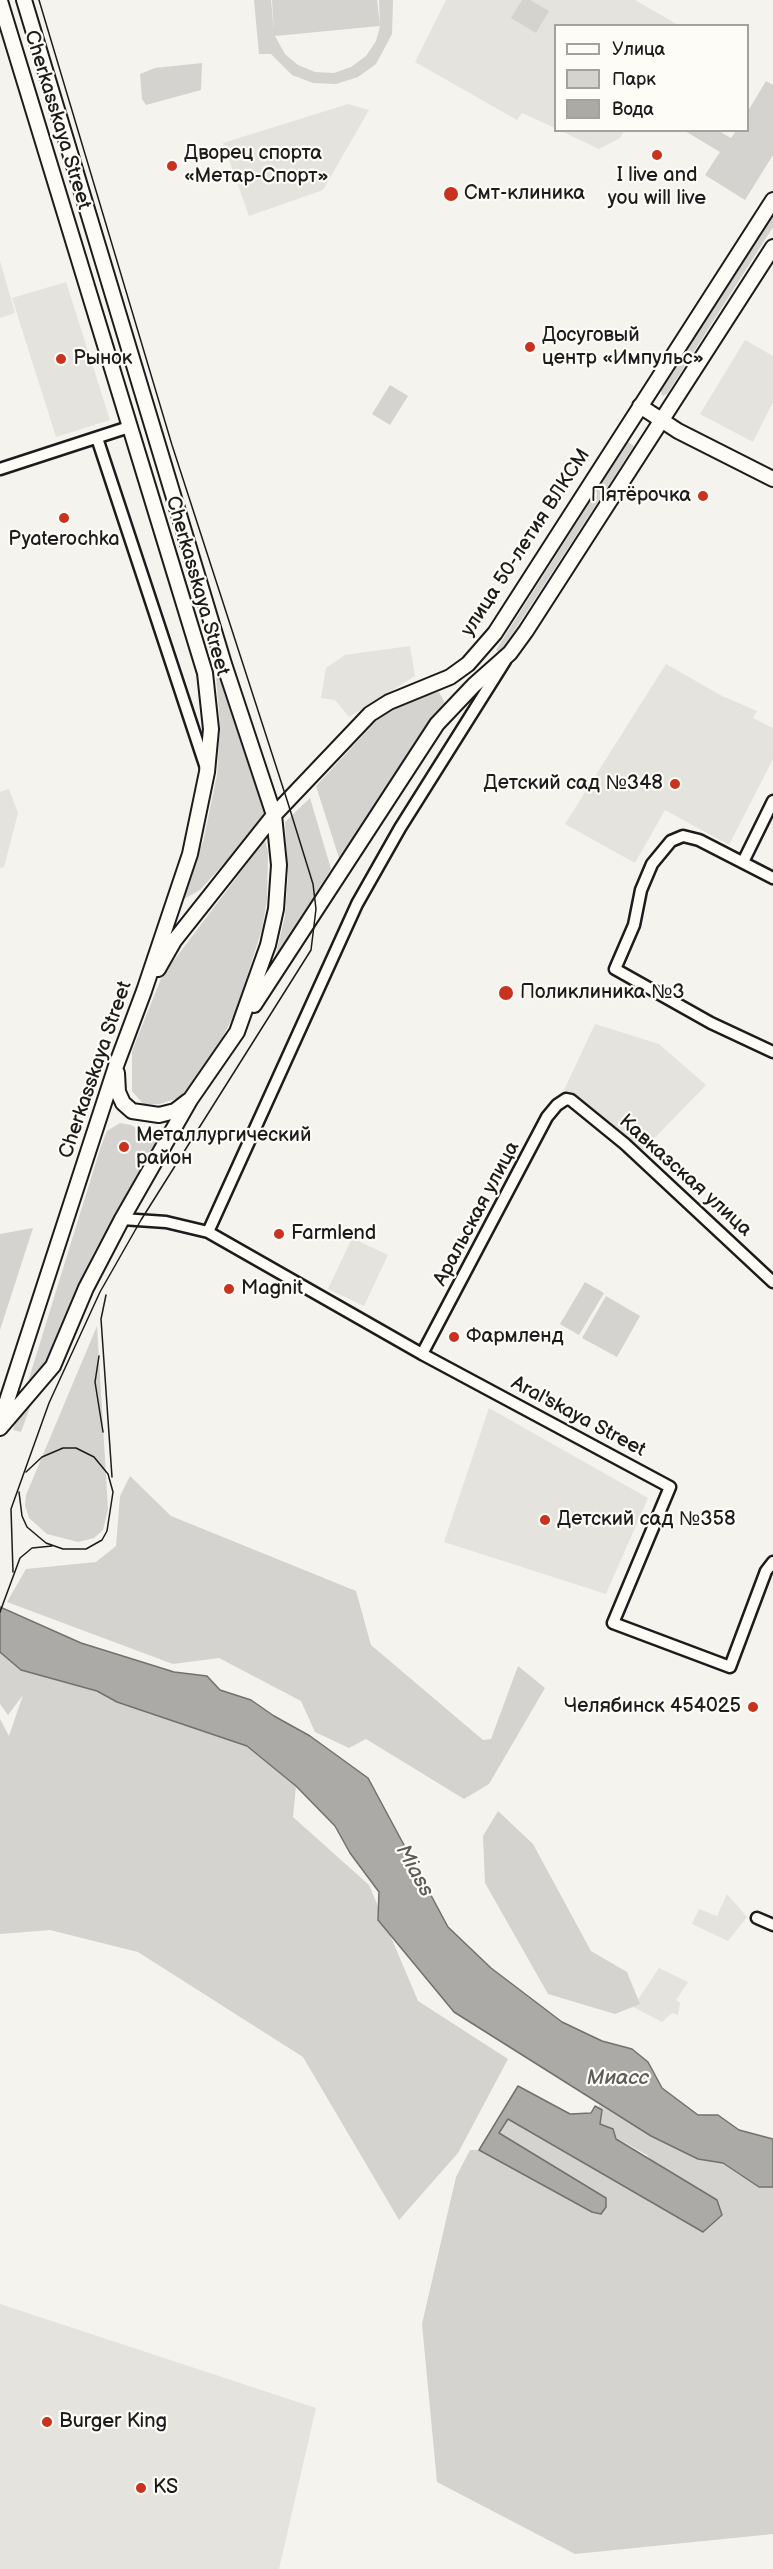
<!DOCTYPE html>
<html>
<head>
<meta charset="utf-8">
<style>
  body { margin:0 }
  #map { position:relative; width:773px; height:2569px; overflow:hidden; background:#f4f3ee; font-family:"Balsamiq Sans",sans-serif }
  canvas { display:block }
  .legend { position:absolute; left:554px; top:24px; width:195px; height:108px; box-sizing:border-box; background:#fdfcf7; border:2px solid #a3a29f; margin:0; padding:8px 10px; list-style:none; font-size:18px; color:#1c1c1c }
  .legend li { display:flex; align-items:center; gap:12px; height:30px }
  .legend b { width:30px; border:2px solid #a3a29f }
</style>
</head>
<body>
<div id="map">
<canvas width="773" height="2569"></canvas>
<ul class="legend">
<li><b style="height:8px;background:#fdfcf7"></b>Улица</li>
<li><b style="height:16px;background:#d4d3cf"></b>Парк</li>
<li><b style="height:16px;background:#abaaa6"></b>Вода</li>
</ul>
</div>
<script>
const context = document.querySelector('canvas').getContext('2d');
context.lineJoin = 'round';
function fillPath(path, color) { context.fillStyle = color; context.fill(path, 'evenodd'); }
const toPath = rows => new Path2D(rows.map(r => 'M' + r).join(''));
function stroke(path, color, width, dash) { context.strokeStyle = color; context.lineWidth = width; context.lineCap = dash ? 'butt' : 'round'; context.setLineDash(dash || []); context.stroke(path); }
function write(font, color, halo, rows, align = 'center') {
  context.font = font + ' "Balsamiq Sans",sans-serif'; context.lineWidth = 4.5; context.setLineDash([]); context.textBaseline = 'middle'; context.strokeStyle = halo; context.fillStyle = color; for (const [text, x, y, turn = 0] of rows) {
    context.save(); context.translate(x, y); context.rotate((+turn || 0) * Math.PI / 180); context.textAlign = isNaN(turn) ? turn : align; if (halo) context.strokeText(text, 0, 0); context.fillText(text, 0, 0); context.restore();
  }
}
const built = toPath([
  [446,0,635,0,678,25,556,26,555,128,522,113,517,120,415,62],
  [348,104,369,110,323,190,249,216,223,143],
  [561,131,624,131,620,138,599,149],
  [0,261,15,313,0,318],
  [66,282,110,420,56,437,12,298],
  [745,340,773,356,773,402,753,442,700,414],
  [410,646,415,676,349,717,335,700,321,698,326,668,345,655],
  [666,664,722,696,757,711,753,718,773,728,773,759,729,845,665,810,635,863,565,824],
  [9,789,18,813,4,867,0,868,0,792],
  [595,1024,659,1044,706,1085,643,1150,564,1090],
  [352,1238,388,1255,364,1306,328,1289],
  [489,1408,648,1498,606,1594,444,1542],
  [727,1894,747,1917,728,1941,692,1924,699,1909,717,1916],
  [659,1968,688,1982,676,2000,680,2003,678,2015,672,2013,662,2022,633,2007],
  [0,2304,316,2408,279,2569,0,2569]
]);
const green = toPath([
  [254,0,271,0,274,32,272,0,377,0,380,25,379,0,393,0,392,34,376,64,358,77,336,84,313,83,292,75,271,54,259,54],
  [380,26,376,41,366,56,351,67,334,73,315,72,298,65,285,54,275,36],
  [522,0,530,0,549,11,536,33,511,18],
  [202,63,201,90,146,105,142,99,140,74,155,68],
  [766,81,773,85,773,155,745,200,705,175,720,152,685,131,719,131,731,138,736,131,748,130,748,111],
  [773,215,773,227,667,394,662,396,661,390],
  [390,385,408,396,390,425,372,414],
  [628,442,634,446,500,653,496,650],
  [219,675,267,816,200,890,180,901,203,842,217,775,220,725,216,677],
  [439,692,445,703,339,858,316,786,380,717,406,701],
  [310,798,331,869,275,958,285,916,288,876,285,822],
  [265,840,268,852,267,900,262,929,236,1011,211,1060,184,1096,160,1104,144,1105,132,1091,132,1051,162,976],
  [120,1123,131,1125,157,1140,94,1252,60,1326,21,1432,13,1430,101,1146,107,1131],
  [33,1228,0,1330,0,1234],
  [585,1282,604,1293,579,1335,560,1324],
  [606,1296,640,1316,617,1357,582,1338],
  [97,1326,108,1509,103,1530,94,1538,78,1542,47,1534,29,1518,25,1506,26,1495],
  [130,1476,171,1516,356,1591,371,1645,483,1740,491,1739,518,1666,545,1688,489,1784,464,1799,366,1739,349,1748,315,1732,301,1701,219,1658,173,1664,7,1602,26,1569,96,1562,116,1546,120,1496],
  [0,1652,21,1670,97,1691,117,1702,247,1746,296,1786,293,1817,369,1885,418,2001,508,2059,458,2153,399,2220,303,2057,138,1952,50,1930,0,1934,0,1719,9,1736,23,1695,8,1715,0,1704],
  [498,1811,533,1844,591,1951,627,1972,640,2004,615,2014,548,1994,485,1883,483,1836],
  [599,2105,651,2136,698,2159,723,2163,759,2187,773,2187,773,2534,575,2554,437,2482,422,2324,456,2177,470,2150,479,2150,592,2212,606,2198,499,2133,508,2118,703,2232,647,2155,616,2138,600,2124]
]);
const water = toPath([
  [0,1607,81,1643,174,1672,207,1676,220,1690,251,1700,274,1716,310,1736,368,1778,448,1927,491,1968,562,2022,602,2041,632,2049,648,2062,662,2088,698,2115,718,2115,739,2130,773,2139,773,2187,759,2187,723,2163,698,2159,651,2136,454,2012,378,1920,379,1892,350,1853,335,1826,296,1786,247,1746,117,1702,97,1691,21,1670,0,1652,0,1607],
  [518,2086,570,2114,591,2113,595,2106,602,2110,600,2124,613,2129,616,2139,717,2200,722,2215,703,2232,508,2119,499,2133,606,2198,606,2207,601,2214,592,2212,479,2150,518,2086]
]);
const minor = toPath([
  [97,438,206,768],
  [0,469,129,427],
  [743,862,773,801],
  [773,878,699,840,683,836,671,841,652,864,641,890,634,925,615,969,711,1023,773,1052],
  [122,1219,166,1222,208,1232,422,1354,670,1487,613,1623,730,1667,766,1571,773,1562],
  [208,1232,357,904,400,828,505,661],
  [422,1354,547,1117,557,1105,566,1099,571,1100,625,1144,773,1282],
  [757,1918,773,1925]
]);
const major = toPath([
  [0,1,205,673,211,729,207,772,190,854,144,991,117,1063,0,1422],
  [640,406,678,431,773,479],
  [158,969,174,941,274,815,370,714,389,702,450,677,468,664,495,633,773,200],
  [254,1005,437,724,474,685,510,653,526,631,773,247],
  [117,1073,118,1092,123,1103,132,1111,159,1115,175,1111,188,1101],
  [0,1428,53,1366,86,1288,122,1219,190,1100,237,1032,268,945,276,909,279,865,274,815,224,664,24,0]
]);
const tram = toPath([
  [106,1295,101,1319,112,1477],
  [99,1356,95,1382,103,1432],
  [19,1492,22,1516,27,1527,46,1543,63,1549,86,1549,102,1540,107,1531,113,1492,108,1474,94,1457,76,1448,63,1448,42,1457,26,1472],
  [13,1572,11,1509,49,1403,100,1292,141,1220,311,950,316,909,313,884,287,800,172,445,39,0],
  [0,1612,20,1558,32,1548,52,1546]
]);
const markers = [
  [657,155,6,"#c8321e"],
  [172,166,6,"#c8321e"],
  [451,194,8,"#c8321e"],
  [530,347,6,"#c8321e"],
  [61,359,6,"#c8321e"],
  [703,496,6,"#c8321e"],
  [64,518,6,"#c8321e"],
  [675,784,6,"#c8321e"],
  [506,993,8,"#c8321e"],
  [124,1147,6,"#c8321e"],
  [279,1234,6,"#c8321e"],
  [229,1289,6,"#c8321e"],
  [454,1337,6,"#c8321e"],
  [545,1520,6,"#c8321e"],
  [753,1707,6,"#c8321e"],
  [47,2422,6,"#c8321e"],
  [141,2488,6,"#c8321e"]
];
const streetNames = [
  ["Cherkasskaya Street",57,120,73],
  ["улица 50-летия ВЛКСМ",526,543,-57],
  ["Cherkasskaya Street",197,586,74],
  ["Cherkasskaya Street",96,1070,-71],
  ["Кавказская улица",685,1176,42],
  ["Аральская улица",477,1214,-62],
  ["Aral'skaya Street",578,1417,28]
];
const poiNames = [
  ["Дворец спорта",184,154],
  ["«Метар-Спорт»",184,177],
  ["I live and",657,176,"center"],
  ["you will live",657,199,"center"],
  ["Смт-клиника",464,194],
  ["Досуговый",542,336],
  ["центр «Импульс»",542,359],
  ["Рынок",73,359],
  ["Пятёрочка",691,496,"right"],
  ["Pyaterochka",64,540,"center"],
  ["Детский сад №348",663,784,"right"],
  ["Поликлиника №3",520,993],
  ["Металлургический",136,1136],
  ["район",136,1159],
  ["Farmlend",291,1234],
  ["Magnit",241,1289],
  ["Фармленд",466,1337],
  ["Детский сад №358",557,1520],
  ["Челябинск 454025",741,1707,"right"],
  ["Burger King",59,2422],
  ["KS",153,2488]
];
const waterNames = [
  ["Miass",414,1871,61],
  ["Миасс",618,2079]
];
fillPath(built, '#e4e3de');
fillPath(green, '#d4d3cf');
fillPath(water, '#abaaa6');
stroke(water, '#72716f', 1.5);
stroke(minor, '#1c1c1c', 15);
stroke(major, '#1c1c1c', 18);
stroke(minor, '#fdfcf7', 10);
stroke(major, '#fdfcf7', 14);
stroke(tram, '#1c1c1c', 1.5);
for (const [x, y, r, color] of markers) { const dot = new Path2D(); dot.arc(x, y, r, 0, 2 * Math.PI); context.fillStyle = color; context.fill(dot); stroke(dot, '#fdfcf7', 2); }
write('20px', '#1c1c1c', '#fdfcf7', streetNames);
write('20px', '#1c1c1c', '#fdfcf7', poiNames, 'left');
write('italic 21px', '#5c5c5a', '#fdfcf7', waterNames);
</script>
</body>
</html>
